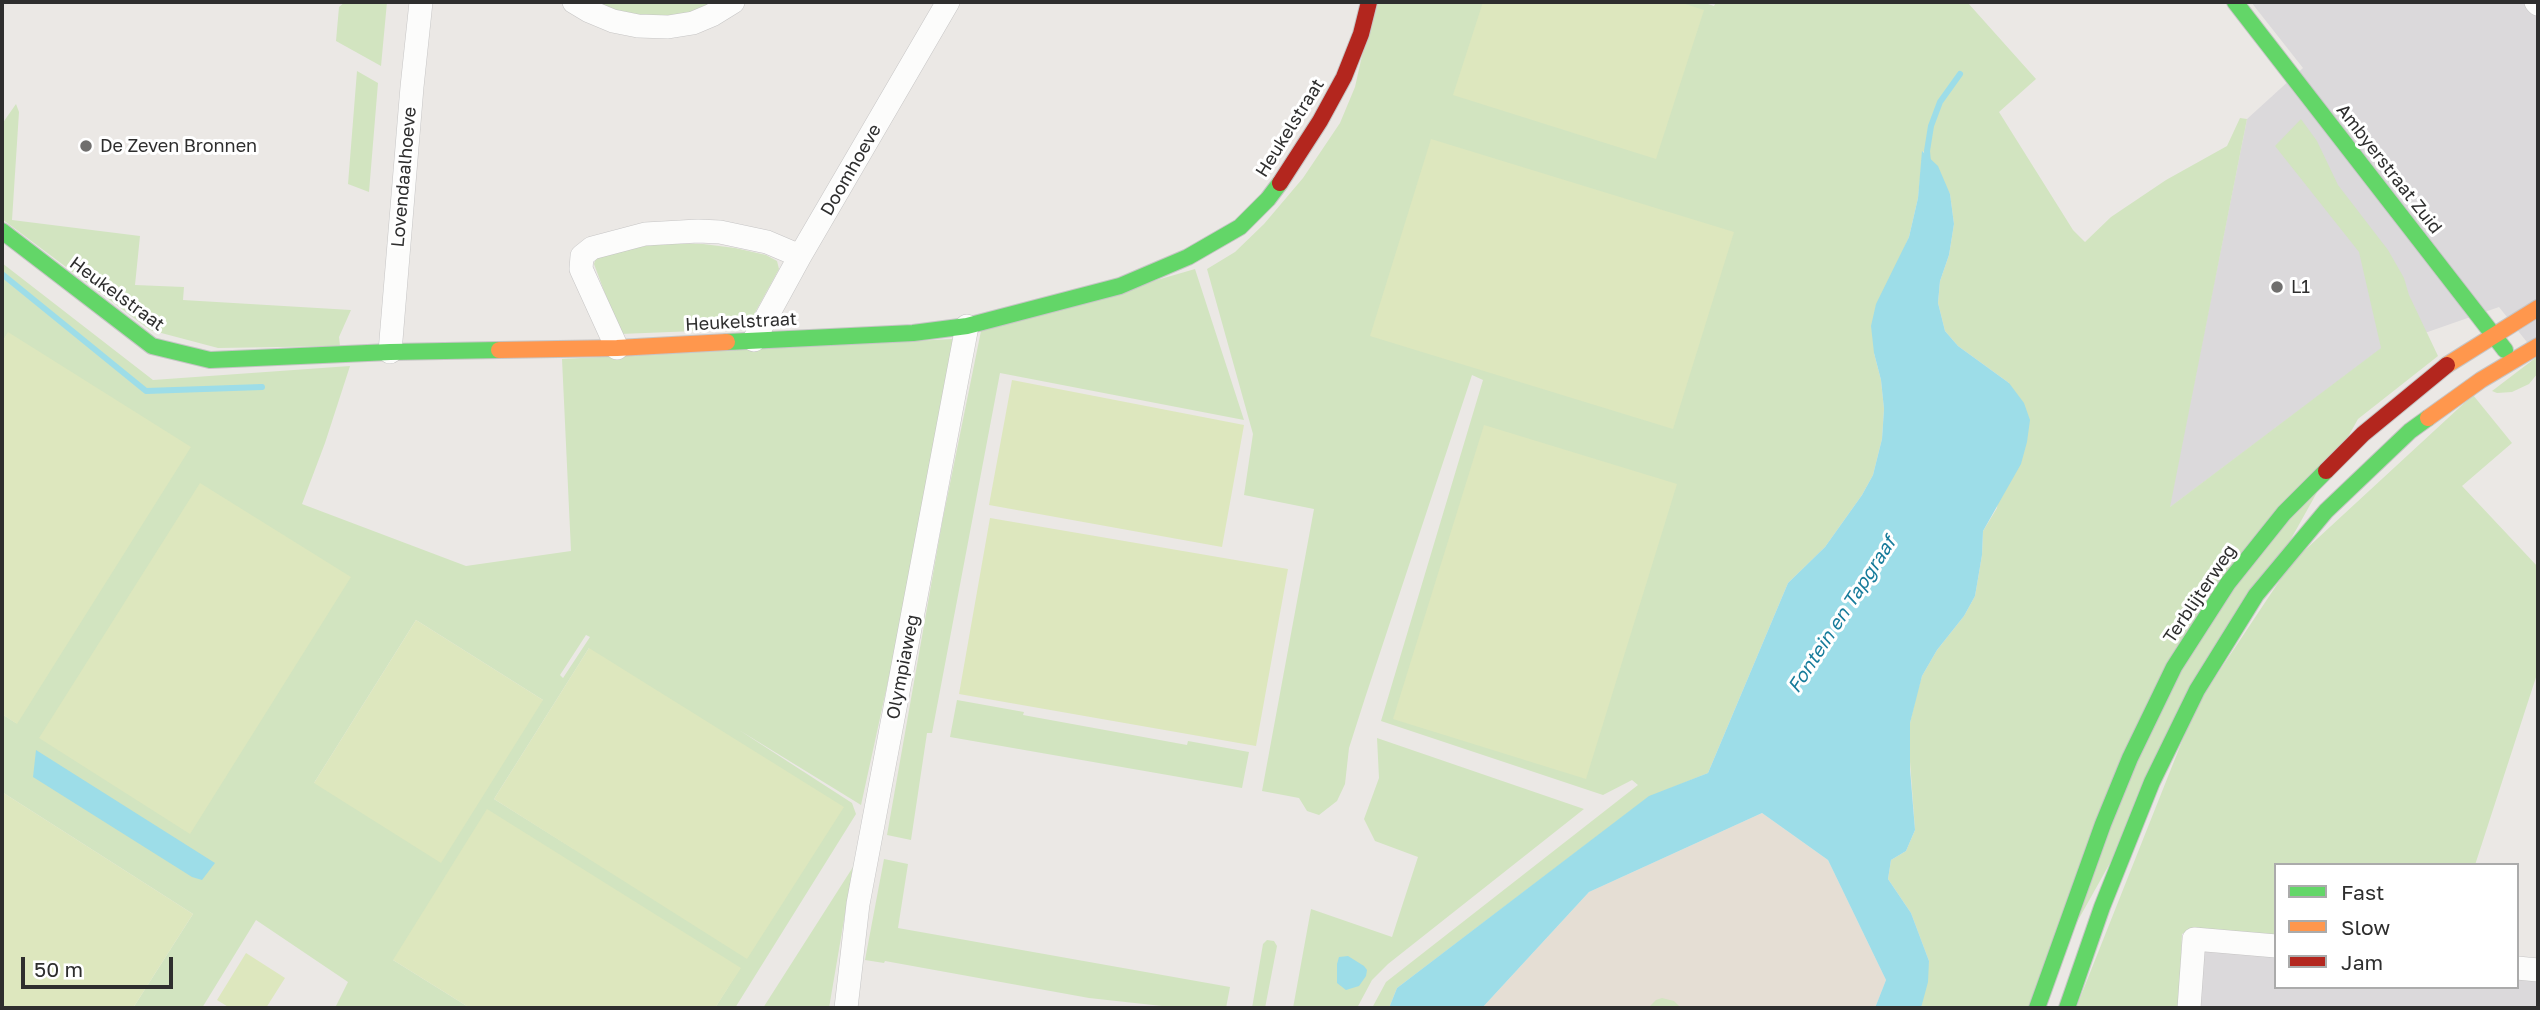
<!DOCTYPE html>
<html>
<head>
<meta charset="utf-8">
<style>
  body { margin:0 }
  #map { position:relative; width:2540px; height:1010px; overflow:hidden; background:#ebe8e5; font-family:"Golos Text",sans-serif }
  canvas { display:block }
  .frame { position:absolute; inset:0; border:4px solid #2e2e2e; pointer-events:none }
  .legend { position:absolute; left:2274px; top:863px; width:245px; height:126px; box-sizing:border-box; background:#fff; border:2px solid #ababab; margin:0; padding:9px 12px; list-style:none; font-size:21px; color:#2e2e2e }
  .legend li { display:flex; align-items:center; gap:14px; height:35px }
  .legend b { width:35px; border:2px solid #ababab }
  .scale { position:absolute; left:21px; top:957px; width:152px; height:32px; box-sizing:border-box; border:4px solid #2e2e2e; border-top:0; padding-left:9px; font-size:21px; line-height:24px; white-space:nowrap; color:#2e2e2e; -webkit-text-stroke:5px #fff; paint-order:stroke }
</style>
</head>
<body>
<div id="map">
<canvas width="2540" height="1010"></canvas>
<div class="frame"></div>
<ul class="legend">
<li><b style="height:9px;background:#63d668"></b>Fast</li>
<li><b style="height:9px;background:#ff974d"></b>Slow</li>
<li><b style="height:9px;background:#b3261e"></b>Jam</li>
</ul>
<div class="scale">50 m</div>
</div>
<script>
const context = document.querySelector('canvas').getContext('2d');
context.lineJoin = 'round';
function fillPath(path, color) { context.fillStyle = color; context.fill(path, 'evenodd'); }
const toPath = rows => new Path2D(rows.map(r => 'M' + r).join(''));
function stroke(path, color, width, dash) { context.strokeStyle = color; context.lineWidth = width; context.lineCap = dash ? 'butt' : 'round'; context.setLineDash(dash || []); context.stroke(path); }
function write(font, color, halo, rows, align = 'center') {
  context.font = font + ' "Golos Text",sans-serif'; context.lineWidth = 6; context.setLineDash([]); context.textBaseline = 'middle'; context.strokeStyle = halo; context.fillStyle = color; for (const [text, x, y, turn = 0] of rows) {
    context.save(); context.translate(x, y); context.rotate((+turn || 0) * Math.PI / 180); context.textAlign = isNaN(turn) ? turn : align; if (halo) context.strokeText(text, 0, 0); context.fillText(text, 0, 0); context.restore();
  }
}
const industrial = toPath([
  [2251,2,2538,2,2538,356,2499,307,2382,348,2169,508,2247,119,2303,68],
  [2201,945,2276,952,2276,987,2517,987,2517,974,2538,976,2538,1008,2196,1008]
]);
const education = toPath([
  [1762,813,1828,860,1886,980,1875,1008,1482,1008,1589,892]
]);
const green = toPath([
  [345,2,387,2,381,66,336,41,339,7],
  [587,2,722,2,677,20,635,19],
  [1374,2,1702,2,1714,6,1716,2,1968,3,2036,79,1999,112,2073,230,2085,242,2111,217,2166,180,2227,146,2240,118,2247,119,2170,507,2381,348,2359,252,2275,146,2301,119,2317,141,2338,185,2388,250,2404,278,2409,295,2438,356,2358,419,2029,1008,1921,1008,1929,961,1911,913,1888,879,1891,860,1906,851,1915,830,1909,748,1910,723,1916,696,1922,676,1937,650,1964,616,1975,596,1982,555,1983,531,1997,508,2009,383,1958,346,1945,331,1938,303,1940,281,1949,255,1954,224,1950,194,1923,151,1918,198,1909,237,1894,271,1874,353,1881,380,1884,409,1882,439,1873,475,1862,495,1825,547,1788,583,1708,773,1649,797,1397,988,1389,1008,1372,1008,1386,982,1638,785,1632,780,1603,795,1381,721,1483,380,1472,375,1365,698,1349,748,1345,784,1337,801,1319,815,1307,811,1299,798,1262,791,1314,509,1244,495,1253,434,1207,269,1235,252,1264,224,1303,178,1340,123,1355,87],
  [357,71,378,83,369,192,348,184],
  [16,104,19,112,12,220,140,236,135,285,184,287,183,300,351,310,339,337,340,346,218,348,150,330,2,219,2,124],
  [667,243,703,244,735,248,766,255,777,261,779,269,746,329,620,334,594,264,596,258,624,249],
  [2,263,153,380,350,366,325,443,302,504,466,566,571,551,562,359,953,339,920,535,861,805,739,730,852,803,856,814,735,1008,715,1008,740,968,393,960,470,1008,335,1008,348,982,256,920,202,1008,133,1008,193,914,2,792,2,714,16,723,8,333,2,342],
  [416,620,543,700,314,783],
  [586,635,590,637,563,678,560,675],
  [589,648,574,849,494,799],
  [1195,269,1244,420,1000,373,932,733,927,733,911,840,887,835,942,523,981,331],
  [2538,356,2538,373,2529,384,2512,392,2497,393,2492,391],
  [2473,395,2512,443,2462,486,2538,567,2538,671,2475,865,2276,865,2276,936,2188,931,2182,934,2179,1008,2076,1008,2196,706,2292,562],
  [957,700,1024,712,1023,715,1187,745,1188,741,1249,752,1242,788,950,737],
  [1377,738,1584,809,1388,964,1372,980,1357,1008,1293,1008,1311,909,1392,937,1418,857,1375,841,1364,819,1379,778],
  [884,859,908,864,898,928,1230,987,1226,1008,1163,1008,1162,1006,1089,998,885,961,884,963,865,960],
  [853,867,829,1008,763,1008],
  [1267,940,1274,941,1277,946,1265,1008,1252,1008,1263,944],
  [1662,998,1674,1001,1681,1008,1648,1008,1656,1000]
]);
const pitch = toPath([
  [1483,2,1679,2,1704,10,1656,159,1453,95],
  [1431,139,1734,232,1673,429,1370,336],
  [8,332,191,447,17,724,2,714,2,342],
  [1012,380,1244,425,1222,547,989,505],
  [1484,425,1677,484,1586,779,1393,719],
  [200,483,351,577,190,834,39,738],
  [990,518,1288,569,1256,746,959,694],
  [416,620,543,700,441,863,314,783],
  [589,648,844,807,747,959,494,799],
  [2,792,193,914,133,1008,2,1008],
  [487,809,741,968,715,1008,470,1008,393,960],
  [246,953,285,978,266,1008,230,1008,217,1000]
]);
const water = toPath([
  [1922,151,1938,166,1950,194,1954,224,1949,255,1940,281,1938,303,1945,331,1958,346,2009,383,2024,403,2030,420,2027,442,2021,464,1983,531,1982,555,1975,596,1964,616,1937,650,1922,676,1910,723,1910,769,1915,830,1906,851,1891,860,1888,879,1911,913,1929,961,1928,982,1921,1008,1875,1008,1886,980,1828,860,1762,813,1589,892,1482,1008,1389,1008,1397,988,1649,796,1708,773,1788,583,1825,547,1862,495,1873,475,1882,439,1884,409,1881,380,1874,353,1871,326,1876,304,1909,237,1918,198],
  [36,750,215,863,202,880,192,877,33,777],
  [1348,956,1364,966,1367,970,1366,976,1359,986,1346,990,1337,983,1337,964,1339,957]
]);
const stream = toPath([
  [1928,162,1927,151,1931,126,1940,102,1960,74],
  [2,274,146,391,262,387]
]);
const street = toPath([
  [574,2,589,11,613,21,638,26,668,27,693,23,712,15,733,2],
  [2536,2,2538,4],
  [754,340,800,256,948,2],
  [617,348,581,269,582,256,592,248,645,234,698,231,720,232,767,242,800,256],
  [390,352,412,87,421,2],
  [2517,968,2538,970],
  [846,1008,858,904,967,326],
  [2189,1008,2194,939,2276,946]
]);
const fast = toPath([
  [2235,2,2505,350],
  [2,231,152,346,210,360,390,352,499,350],
  [727,342,913,333,967,326,1120,286,1188,257,1240,227,1268,199,1280,183],
  [2037,1008,2103,824,2130,758,2174,667,2228,583,2284,513,2326,471],
  [2067,1008,2102,907,2152,782,2197,690,2256,595,2326,511,2410,431,2428,418]
]);
const slow = toPath([
  [499,350,617,348,727,342],
  [2447,365,2538,308],
  [2428,418,2481,380,2538,346]
]);
const jam = toPath([
  [1280,183,1320,121,1344,77,1361,34,1369,2],
  [2326,471,2363,434,2447,365]
]);
const markers = [
  [86,146,7,"#706f6e"],
  [2277,287,7,"#706f6e"]
];
const streetNames = [
  ["Heukelstraat",1290,128,-58],
  ["Ambyerstraat Zuid",2389,169,52],
  ["Doomhoeve",851,170,-60],
  ["Lovendaalhoeve",404,177,-85],
  ["Heukelstraat",117,294,36],
  ["Heukelstraat",741,322,-3],
  ["Terblijterweg",2200,594,-56],
  ["Olympiaweg",903,667,-79]
];
const poiNames = [
  ["De Zeven Bronnen",100,146],
  ["L1",2291,287]
];
const waterNames = [
  ["Fontein en Tapgraaf",1842,615,-57]
];
fillPath(industrial, '#dbd9db');
fillPath(education, '#e5ded4');
fillPath(green, '#d2e4c0');
fillPath(pitch, '#dde7be');
fillPath(water, '#9ddde8');
stroke(stream, '#9ddde8', 6);
stroke(street, '#c6c5c5', 24);
stroke(fast, '#c6c5c5', 18);
stroke(slow, '#c6c5c5', 18);
stroke(jam, '#c6c5c5', 18);
stroke(street, '#fcfcfb', 23);
stroke(fast, '#63d668', 16);
stroke(slow, '#ff974d', 16);
stroke(jam, '#b3261e', 16);
for (const [x, y, r, color] of markers) { const dot = new Path2D(); dot.arc(x, y, r, 0, 2 * Math.PI); context.fillStyle = color; context.fill(dot); stroke(dot, '#fff', 2.5); }
write('18px', '#2e2e2e', '#fff', streetNames);
write('18px', '#2e2e2e', '#fff', poiNames, 'left');
write('italic 19px', '#167b9a', '#fff', waterNames);
</script>
</body>
</html>
